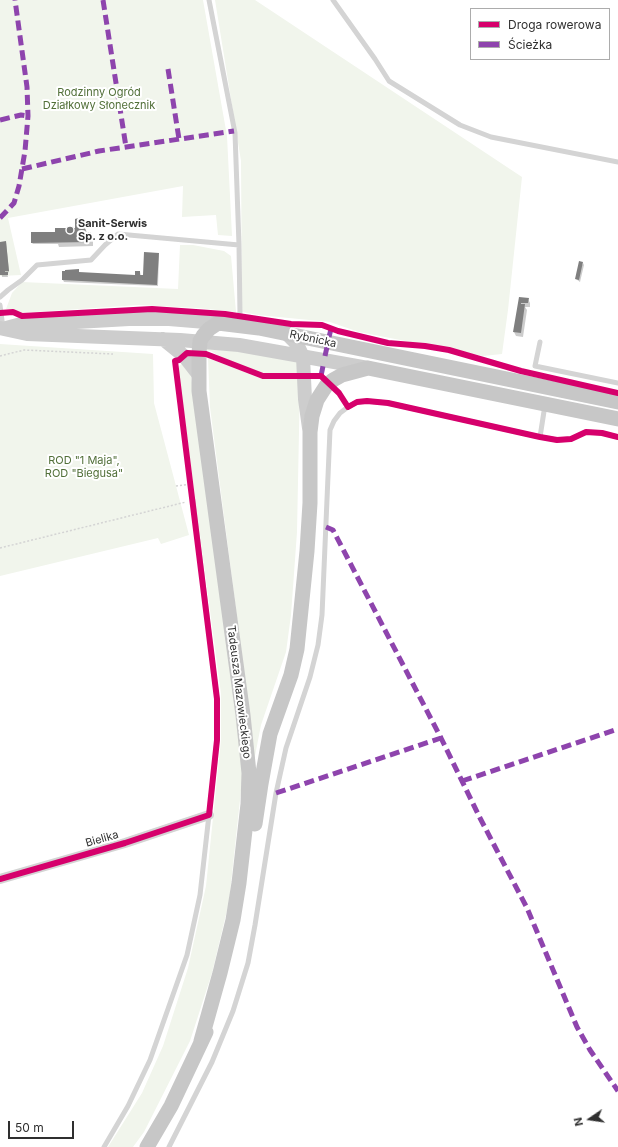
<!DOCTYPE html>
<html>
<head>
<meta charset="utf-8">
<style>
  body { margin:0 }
  #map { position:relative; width:618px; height:1147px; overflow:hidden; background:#fff; font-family:Inter,sans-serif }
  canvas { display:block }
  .legend { position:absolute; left:470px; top:8px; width:140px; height:52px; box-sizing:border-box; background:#fff; border:1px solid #acacac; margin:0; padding:5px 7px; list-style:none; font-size:12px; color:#2f2f2f }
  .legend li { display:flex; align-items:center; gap:8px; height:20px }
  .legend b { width:20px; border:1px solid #acacac }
  .north { position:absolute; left:570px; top:1099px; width:40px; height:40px; -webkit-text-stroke:3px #fff; paint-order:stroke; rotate:257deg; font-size:11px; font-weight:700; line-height:16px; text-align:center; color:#2f2f2f }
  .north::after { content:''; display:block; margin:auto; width:14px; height:18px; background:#2f2f2f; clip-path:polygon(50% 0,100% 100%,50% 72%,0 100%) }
  .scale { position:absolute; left:8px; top:1121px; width:66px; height:18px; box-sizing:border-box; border:2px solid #2f2f2f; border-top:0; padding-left:5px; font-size:12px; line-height:14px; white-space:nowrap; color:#2f2f2f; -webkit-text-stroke:3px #fff; paint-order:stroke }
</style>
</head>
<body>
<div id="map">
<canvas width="618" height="1147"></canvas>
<ul class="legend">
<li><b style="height:5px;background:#d6006c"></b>Droga rowerowa</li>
<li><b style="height:5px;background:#8e44ad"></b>Ścieżka</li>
</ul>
<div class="north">N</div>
<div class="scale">50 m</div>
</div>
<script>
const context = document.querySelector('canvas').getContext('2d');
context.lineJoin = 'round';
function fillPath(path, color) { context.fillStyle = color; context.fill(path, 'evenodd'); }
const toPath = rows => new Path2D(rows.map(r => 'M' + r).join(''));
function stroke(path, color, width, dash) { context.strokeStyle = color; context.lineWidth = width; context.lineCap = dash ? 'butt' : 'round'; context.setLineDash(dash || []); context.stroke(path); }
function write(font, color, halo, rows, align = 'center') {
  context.font = font + ' Inter,sans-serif'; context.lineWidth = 4; context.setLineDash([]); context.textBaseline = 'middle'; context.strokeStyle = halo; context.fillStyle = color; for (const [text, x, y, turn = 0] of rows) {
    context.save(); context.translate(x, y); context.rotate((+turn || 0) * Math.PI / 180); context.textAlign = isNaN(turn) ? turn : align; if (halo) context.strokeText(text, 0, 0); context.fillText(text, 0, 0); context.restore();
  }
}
const green = toPath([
  [0,0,203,0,227,136,232,236,218,235,216,215,182,217,183,186,8,218,21,275,0,276],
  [215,0,255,0,522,177,508,310,502,354,483,356,359,332,330,322,258,315,242,312,241,161],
  [180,245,193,245,224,251,231,256,236,312,198,308,139,305,20,313,14,309,6,309,12,293,22,282,178,289],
  [0,344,153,354,154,403,189,535,161,544,158,538,0,576],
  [208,347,298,361,299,373,273,374,258,372,222,358,211,351,206,350],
  [208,358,260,378,295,378,300,381,297,532,291,615,286,652,261,725,254,761,253,742,210,407],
  [184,362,190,372,192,383,214,541,243,772,229,902,212,973,190,1041,144,1132,133,1147,108,1147,142,1093,163,1046,188,968,206,886,221,740,221,694,178,367]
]);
const shadow = toPath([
  [82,218,87,233,90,233,93,237,93,246,59,247,58,244,33,244,32,243,55,233,76,229],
  [6,242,9,272,7,273,8,277,2,277,0,261,0,243],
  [158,254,159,256,158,286,64,282,63,280,78,270,79,273,136,276,140,272,141,276,144,276],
  [583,263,584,265,580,282,576,279],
  [520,298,528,299,530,303,530,307,525,307,527,310,523,337,516,336,514,332]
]);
const building = toPath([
  [82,217,86,232,91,232,91,242,31,243,31,232,55,232,55,228,75,228,75,219],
  [6,241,9,271,5,271,5,272,8,272,8,275,0,275,0,242],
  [144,252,159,253,157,285,62,280,62,271,65,271,65,270,79,269,79,272,135,275,135,271,140,271,140,275,143,275],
  [579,261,583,262,579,280,575,279],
  [519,297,529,298,528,303,521,303,521,304,525,304,521,333,513,332]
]);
const path = toPath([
  [0,356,24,350,113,354],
  [176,486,191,484],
  [0,548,186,502]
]);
const service = toPath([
  [209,0,235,133,239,245,240,315],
  [333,0,375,59,389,81,460,125,491,137,618,162],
  [0,297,8,290,22,280,37,265,91,260,105,245,118,234,239,245],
  [0,305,3,328],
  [540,342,535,366,618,383],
  [540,437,545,405],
  [104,1147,128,1106,150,1060,187,955,200,895,214,770,217,740,217,699,193,500],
  [169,1147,212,1062,233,1011,248,963,255,925,276,793,286,748,310,677,318,645,322,615,330,430,334,421,340,413,348,407,357,402,367,401,388,403,540,437,557,440,571,439,586,432,602,433,618,437]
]);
const minor = toPath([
  [0,879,125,843,209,815]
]);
const secondary = toPath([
  [0,328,27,334,180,340,239,345,368,368],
  [6,328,21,324,76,322,129,319,169,319,218,323],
  [286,333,297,344,303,357,305,399,309,428],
  [163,339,184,356,198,374]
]);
const primary = toPath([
  [255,824,261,784,270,734,291,675,297,649,307,551,310,503,310,432,312,416,317,400,326,386,333,380,342,375,368,368,618,419],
  [201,1041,220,973,233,920,239,883,248,804,249,773,243,715,199,391,199,353,200,341,203,336,209,329,218,323,259,328,618,402],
  [147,1147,171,1106,206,1032]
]);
const quiet = toPath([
  [103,0,126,147],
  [168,69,179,139],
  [0,120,21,115,28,116],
  [22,169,99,151,234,131],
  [0,218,14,203,19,186,25,151,28,116,27,87,15,0],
  [329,337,331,329],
  [325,356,327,347],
  [321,376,323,366],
  [326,527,333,530,441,738,480,818,527,908,577,1027,590,1050,618,1091],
  [462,781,618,729],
  [276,793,441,738]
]);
const cycleway = toPath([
  [0,313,13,312,22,316,152,309,225,314,291,324,322,325,338,331,388,343,425,346,449,350,521,371,618,393],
  [0,879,125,843,209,815,217,740,217,699,175,361,179,360,187,353,206,354,263,376,321,376,339,393,348,407,357,402,367,401,388,403,540,437,557,440,571,439,586,432,602,433,618,437]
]);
const markers = [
  [70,230,4,"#787878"]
];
const parkNames = [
  ["Rodzinny Ogród",99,93],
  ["Działkowy Słonecznik",99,106],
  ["ROD \"1 Maja\",",84,461],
  ["ROD \"Biegusa\"",84,474]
];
const poiNames = [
  ["Sanit-Serwis",78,224],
  ["Sp. z o.o.",78,237]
];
const streetNames = [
  ["Rybnicka",313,339,12],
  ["Tadeusza Mazowieckiego",239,692,83],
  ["Bielika",102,839,-16]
];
fillPath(green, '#f1f5ec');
fillPath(shadow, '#0003');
fillPath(building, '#7f7f7f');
stroke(path, '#d4d4d4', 1.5, [2, 2]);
stroke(service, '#d4d4d4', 5);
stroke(minor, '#d4d4d4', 10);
stroke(secondary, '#cdcdcd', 14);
stroke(primary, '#c7c7c7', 15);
stroke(quiet, '#8e44ad', 5, [10, 5]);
stroke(cycleway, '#d6006c', 6);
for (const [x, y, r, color] of markers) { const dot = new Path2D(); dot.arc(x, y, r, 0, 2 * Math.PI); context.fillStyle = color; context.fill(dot); stroke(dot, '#fff', 1.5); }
write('11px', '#516f38', '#fff', parkNames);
write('bold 11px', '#2f2f2f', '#fff', poiNames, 'left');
write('11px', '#2f2f2f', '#fff', streetNames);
</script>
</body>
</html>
